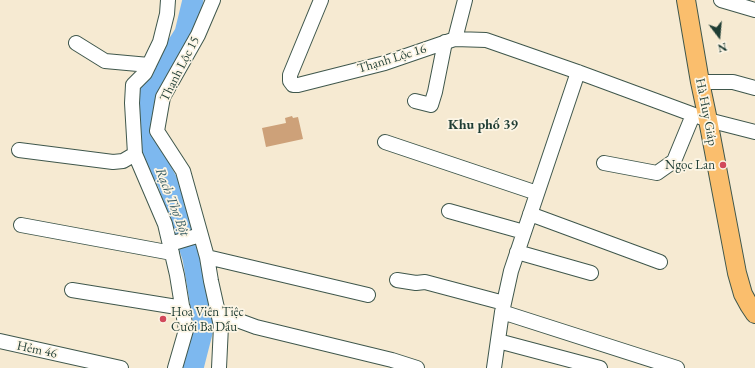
<!DOCTYPE html>
<html>
<head>
<meta charset="utf-8">
<style>
  body { margin:0 }
  #map { position:relative; width:755px; height:368px; overflow:hidden; background:#f6ead2; font-family:"EB Garamond",serif }
  canvas { display:block }
  .north { position:absolute; left:699px; top:16px; width:40px; height:40px; -webkit-text-stroke:3px #fcf5e5; paint-order:stroke; rotate:164deg; font-size:11px; font-weight:700; line-height:16px; text-align:center; color:#1f3d34 }
  .north::after { content:''; display:block; margin:auto; width:14px; height:18px; background:#1f3d34; clip-path:polygon(50% 0,100% 100%,50% 72%,0 100%) }
</style>
</head>
<body>
<div id="map">
<canvas width="755" height="368"></canvas>
<div class="north">N</div>
</div>
<script>
const context = document.querySelector('canvas').getContext('2d');
context.lineJoin = 'round';
const toPath = rows => new Path2D(rows.map(r => 'M' + r).join(''));
function stroke(path, color, width, dash) { context.strokeStyle = color; context.lineWidth = width; context.lineCap = dash ? 'butt' : 'round'; context.setLineDash(dash || []); context.stroke(path); }
function fillPath(path, color) { context.fillStyle = color; context.fill(path, 'evenodd'); }
function write(font, color, halo, rows, align = 'center') {
  context.font = font + ' "EB Garamond",serif'; context.lineWidth = 3.5; context.setLineDash([]); context.textBaseline = 'middle'; context.strokeStyle = halo; context.fillStyle = color; for (const [text, x, y, turn = 0] of rows) {
    context.save(); context.translate(x, y); context.rotate((+turn || 0) * Math.PI / 180); context.textAlign = isNaN(turn) ? turn : align; if (halo) context.strokeText(text, 0, 0); context.fillText(text, 0, 0); context.restore();
  }
}
const river = toPath([
  [193,0,185,33,153,84,141,114,146,142,168,183,193,258,204,325,193,368]
]);
const building = toPath([
  [292,116,293,118,298,117,303,139,266,147,262,128,286,123,285,118]
]);
const minor = toPath([
  [168,0,167,14,160,42,145,73,133,85,132,103,135,154,165,224,177,275,186,330,175,368],
  [213,0,198,35,163,97,157,131,183,171,207,257,211,281,221,326,219,368],
  [321,0,290,75,290,81,293,85,298,85,385,63,455,39,486,40,578,72,708,120,755,132],
  [721,0,755,10],
  [455,39,465,0],
  [76,43,105,61,149,65],
  [700,82,733,82,755,88],
  [415,101,431,105,435,92,445,42],
  [385,142,537,193],
  [19,150,113,162,123,161,135,154],
  [604,163,657,173,674,161,693,115],
  [449,211,524,232],
  [530,214,660,262],
  [21,225,172,253],
  [170,244,200,235],
  [517,252,591,273],
  [207,257,368,295],
  [397,280,416,283,425,282,504,303],
  [72,290,183,308],
  [502,312,677,368],
  [218,313,256,327,392,360,417,368],
  [0,341,121,368],
  [498,341,600,368],
  [494,368,502,312,511,271,578,72]
]);
const major = toPath([
  [686,0,700,82,708,120,737,273,743,294,749,305,755,314]
]);
const markers = [
  [723,165,4,"#d1495b"],
  [163,319,4,"#d1495b"]
];
const streetNames = [
  ["Thạnh Lộc 16",392,59,-17],
  ["Thạnh Lộc 15",180,69,-63],
  ["Hà Huy Giáp",706,112,79],
  ["Hẻm 46",37,350,12]
];
const poiNames = [
  ["Ngọc Lan",715,165],
  ["Hoa Viên Tiệc",171,312,"left"],
  ["Cưới Ba Dẩu",171,327,"left"]
];
const neighbourhoodNames = [
  ["Khu phố 39",483,125]
];
const waterNames = [
  ["Rạch Thợ Bột",172,202,69]
];
stroke(river, '#7db8ef', 21);
fillPath(building, '#cda179');
stroke(minor, '#3f574c', 16);
stroke(major, '#3f574c', 20);
stroke(minor, '#fff', 14);
stroke(major, '#fabe6d', 18);
for (const [x, y, r, color] of markers) { const dot = new Path2D(); dot.arc(x, y, r, 0, 2 * Math.PI); context.fillStyle = color; context.fill(dot); stroke(dot, '#fcf5e5', 1.5); }
write('13px', '#1f3d34', '#fcf5e5', streetNames);
write('13px', '#1f3d34', '#fcf5e5', poiNames, 'right');
write('bold 14px', '#1f3d34', '#fcf5e5', neighbourhoodNames);
write('italic 14px', '#365c63', '#fcf5e5', waterNames);
</script>
</body>
</html>
